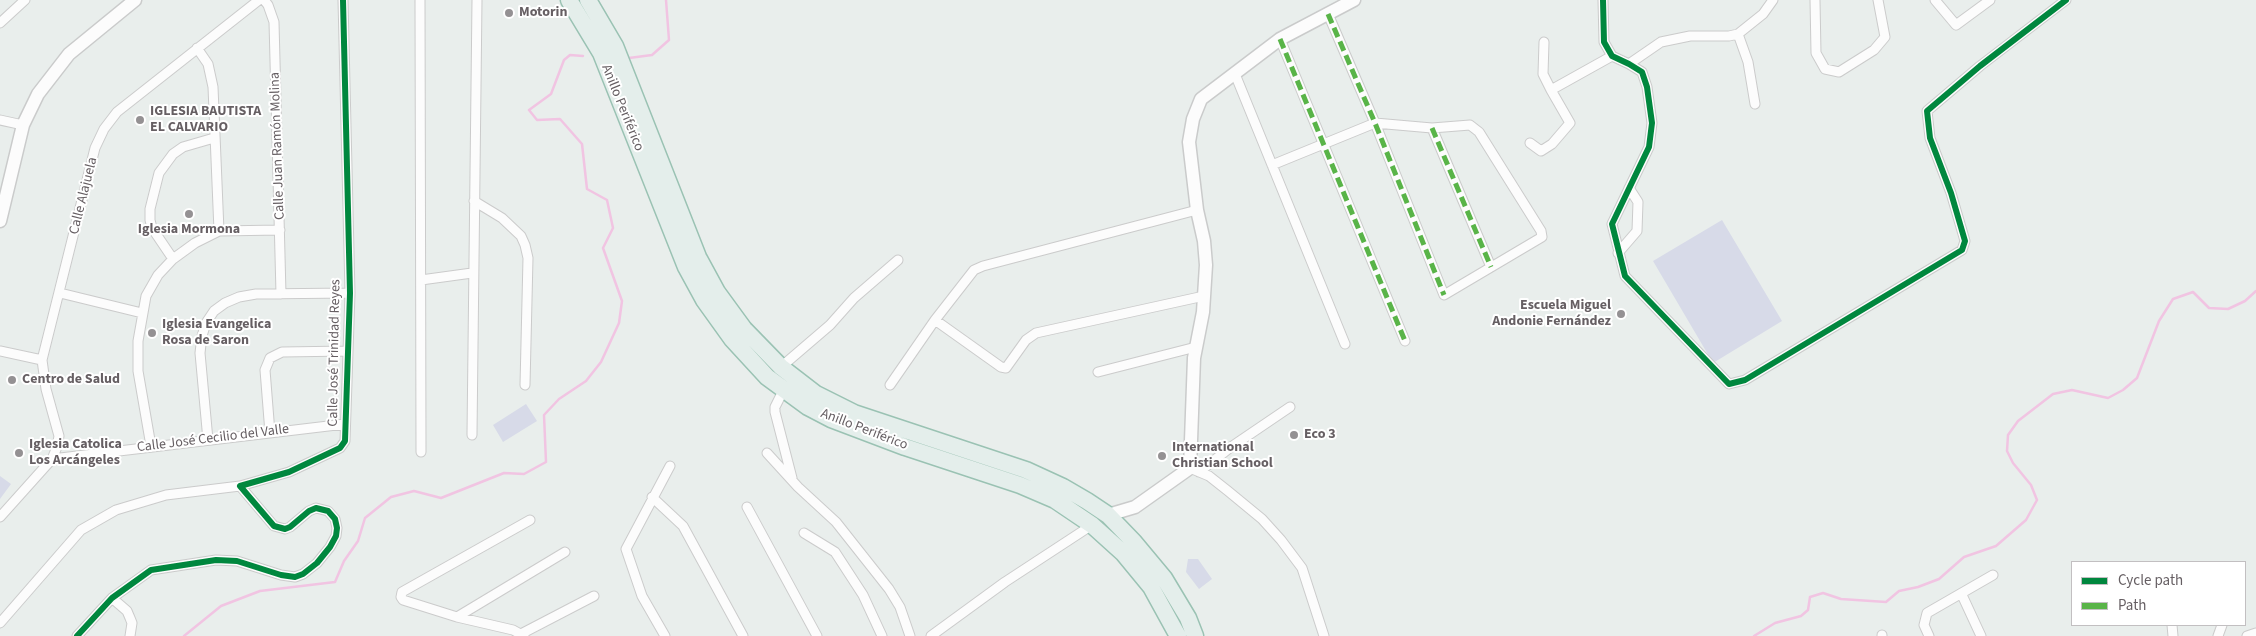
<!DOCTYPE html>
<html>
<head>
<meta charset="utf-8">
<style>
  body { margin:0 }
  #map { position:relative; width:2256px; height:636px; overflow:hidden; background:#e9eeec; font-family:"Source Sans 3",sans-serif }
  canvas { display:block }
  .legend { position:absolute; left:2071px; top:561px; width:175px; height:65px; box-sizing:border-box; background:#fff; border:1px solid #c2bfc1; margin:0; padding:6px 9px; list-style:none; font-size:15px; color:#665f63 }
  .legend li { display:flex; align-items:center; gap:10px; height:25px }
  .legend b { width:25px; border:1px solid #c2bfc1 }
</style>
</head>
<body>
<div id="map">
<canvas width="2256" height="636"></canvas>
<ul class="legend">
<li><b style="height:6px;background:#00873e"></b>Cycle path</li>
<li><b style="height:6px;background:#59b448"></b>Path</li>
</ul>
</div>
<script>
const context = document.querySelector('canvas').getContext('2d');
context.lineJoin = 'round';
function fillPath(path, color) { context.fillStyle = color; context.fill(path, 'evenodd'); }
const toPath = rows => new Path2D(rows.map(r => 'M' + r).join(''));
function stroke(path, color, width, dash) { context.strokeStyle = color; context.lineWidth = width; context.lineCap = dash ? 'butt' : 'round'; context.setLineDash(dash || []); context.stroke(path); }
function write(font, color, halo, rows, align = 'center') {
  context.font = font + ' "Source Sans 3",sans-serif'; context.lineWidth = 4; context.setLineDash([]); context.textBaseline = 'middle'; context.strokeStyle = halo; context.fillStyle = color; for (const [text, x, y, turn = 0] of rows) {
    context.save(); context.translate(x, y); context.rotate((+turn || 0) * Math.PI / 180); context.textAlign = isNaN(turn) ? turn : align; if (halo) context.strokeText(text, 0, 0); context.fillText(text, 0, 0); context.restore();
  }
}
const green = toPath([
  [1722,220,1782,321,1713,363,1653,261],
  [526,404,537,421,503,442,493,425],
  [0,476,11,484,0,499],
  [1188,559,1198,559,1212,579,1199,589,1186,572]
]);
const stream = toPath([
  [629,58,652,55,669,40,666,0],
  [184,636,221,606,260,591,335,582,344,561,358,541,365,518,391,497,414,491,441,498,504,473,524,474,546,462,544,415,559,399,586,381,601,362,619,323,622,301,603,248,613,228,607,200,587,189,582,144,560,119,537,120,529,110,551,94,564,60,570,55,583,56],
  [1754,636,1775,623,1801,616,1808,610,1810,597,1823,593,1841,599,1886,602,1899,591,1918,587,1939,579,1964,557,1996,546,2026,520,2037,500,2031,485,2013,463,2007,451,2008,435,2018,421,2053,394,2072,390,2108,398,2123,390,2137,378,2159,321,2173,299,2193,292,2209,308,2228,309,2245,301,2256,291]
]);
const street = toPath([
  [264,0,268,5,274,22,281,294],
  [420,0,421,452],
  [1603,0,1604,42,1612,56,1629,64,1642,72,1647,87,1652,123,1649,147,1612,224,1625,276,1729,384,1745,380,1962,250,1965,241,1951,193,1930,138,1927,111,1980,66,2066,0],
  [1815,0,1816,53,1825,69,1839,72,1874,50,1885,37,1878,0],
  [1935,0,1956,25,1990,0],
  [0,23,25,0],
  [1738,34,1748,62,1755,104],
  [1280,39,1405,341],
  [1544,42,1543,74,1551,90],
  [197,48,208,64,213,87,219,231],
  [1629,64,1661,42,1690,36,1729,36,1738,34,1763,14,1773,0],
  [1235,74,1345,344],
  [0,120,23,125],
  [1432,128,1491,267],
  [1530,143,1541,151,1552,144,1570,123,1551,90,1612,56],
  [1272,165,1375,123,1432,128,1470,125,1479,132,1541,231,1542,237,1444,295,1375,123,1328,14],
  [474,201,502,218,521,236,525,245,528,258,525,385],
  [1618,253,1637,231,1638,202,1629,188],
  [173,259,152,228,150,220,150,209,159,173,173,154,183,147,214,138],
  [421,280,472,273],
  [60,293,142,313],
  [935,320,1001,367,1006,368,1026,340,1036,333,1204,296],
  [0,351,42,360],
  [781,367,830,325,854,298,898,260],
  [1098,372,1196,347],
  [890,385,935,320,974,270,983,266,1197,210],
  [784,389,775,407,775,412,792,478],
  [270,433,265,370,270,358,282,352,348,351],
  [472,435,477,0],
  [208,440,200,353,202,336,206,323,214,311,225,303,239,297,256,294,350,293],
  [151,446,138,371,138,341,146,296,158,275,173,259,195,243,219,231,280,230],
  [767,453,798,487,836,522,889,589,900,607,910,636],
  [52,459,345,424],
  [1190,468,1209,476,1228,491,1262,519,1281,540,1302,568,1324,636],
  [1199,472,1231,447,1290,407],
  [652,497,683,526,743,636],
  [747,507,817,636],
  [0,517,52,459,57,447,59,436,46,389,42,360,95,148,104,129,117,112,259,0],
  [804,533,835,552,863,595,882,636],
  [1962,595,1981,636],
  [112,598,127,611,130,618,132,623,130,636],
  [457,617,565,552],
  [0,623,81,530,116,510,166,495,240,486],
  [2172,625,2173,636],
  [521,634,594,596],
  [1882,635,1882,636],
  [77,636,112,598,151,570,216,560,237,561,281,575,295,577,303,574,317,563,330,547,336,536,337,528,335,519,328,511,316,508,309,511,290,527,285,529,274,526,240,486,289,472,340,448,345,441,350,293,343,0],
  [524,636,513,630,457,617,403,600,401,597,402,592,530,520],
  [665,636,642,596,626,549,670,466],
  [931,636,1005,582,1092,525],
  [1929,636,1924,625,1927,613,1993,575],
  [2218,636,2222,625],
  [2247,636,2256,633]
]);
const secondary = toPath([
  [0,221,23,125,38,94,69,54,135,0],
  [1108,515,1135,507,1190,468,1194,358,1203,312,1206,265,1204,241,1197,210,1189,142,1193,119,1201,99,1280,39,1354,0]
]);
const highway = toPath([
  [569,0,601,53,686,267,704,300,732,339,767,377,808,407,831,419,905,447,1020,485,1055,500,1092,525,1123,553,1151,587,1178,636],
  [588,0,615,46,698,257,717,292,744,329,781,367,816,394,854,413,1026,470,1063,487,1087,501,1108,515,1134,542,1164,578,1188,618,1195,636]
]);
const quiet = toPath([
  [1328,14,1375,123,1444,295],
  [1280,39,1405,341],
  [1432,128,1491,267]
]);
const cycleway = toPath([
  [1603,0,1604,42,1612,56,1629,64,1642,72,1647,87,1652,123,1649,147,1612,224,1625,276,1729,384,1745,380,1962,250,1965,241,1951,193,1930,138,1927,111,1980,66,2066,0],
  [77,636,112,598,151,570,216,560,237,561,281,575,295,577,303,574,317,563,330,547,336,536,337,528,335,519,328,511,316,508,309,511,290,527,285,529,274,526,240,486,289,472,340,448,345,441,350,293,343,0]
]);
const markers = [
  [509,13,5,"#949193"],
  [140,120,5,"#949193"],
  [189,214,5,"#949193"],
  [1621,314,5,"#949193"],
  [152,333,5,"#949193"],
  [12,380,5,"#949193"],
  [1294,435,5,"#949193"],
  [19,453,5,"#949193"],
  [1162,456,5,"#949193"]
];
const poiNames = [
  ["Motorin",519,13],
  ["IGLESIA BAUTISTA",150,112],
  ["EL CALVARIO",150,128],
  ["Iglesia Mormona",189,230,"center"],
  ["Escuela Miguel",1611,306,"right"],
  ["Andonie Fernández",1611,322,"right"],
  ["Iglesia Evangelica",162,325],
  ["Rosa de Saron",162,341],
  ["Centro de Salud",22,380],
  ["Eco 3",1304,435],
  ["Iglesia Catolica",29,445],
  ["Los Arcángeles",29,461],
  ["International",1172,448],
  ["Christian School",1172,464]
];
const streetNames = [
  ["Anillo Periférico",622,108,68],
  ["Calle Juan Ramón Molina",278,146,-92],
  ["Calle Alajuela",84,196,-76],
  ["Calle José Trinidad Reyes",335,353,-89],
  ["Anillo Periférico",864,430,21],
  ["Calle José Cecilio del Valle",213,439,-7]
];
fillPath(green, '#d7dae8');
stroke(stream, '#f1c4e2', 2.5);
stroke(street, '#cbcbcb', 11);
stroke(secondary, '#cacbcb', 15);
stroke(highway, '#9ac2b3', 19);
stroke(street, '#fcfcfc', 9);
stroke(secondary, '#fcfcfc', 12);
stroke(highway, '#e4eeeb', 16);
stroke(quiet, '#59b448', 5, [10, 5]);
stroke(cycleway, '#00873e', 6);
for (const [x, y, r, color] of markers) { const dot = new Path2D(); dot.arc(x, y, r, 0, 2 * Math.PI); context.fillStyle = color; context.fill(dot); stroke(dot, '#fff', 2); }
write('bold 14px', '#665f63', '#fff', poiNames, 'left');
write('14px', '#665f63', '#fff', streetNames);
</script>
</body>
</html>
